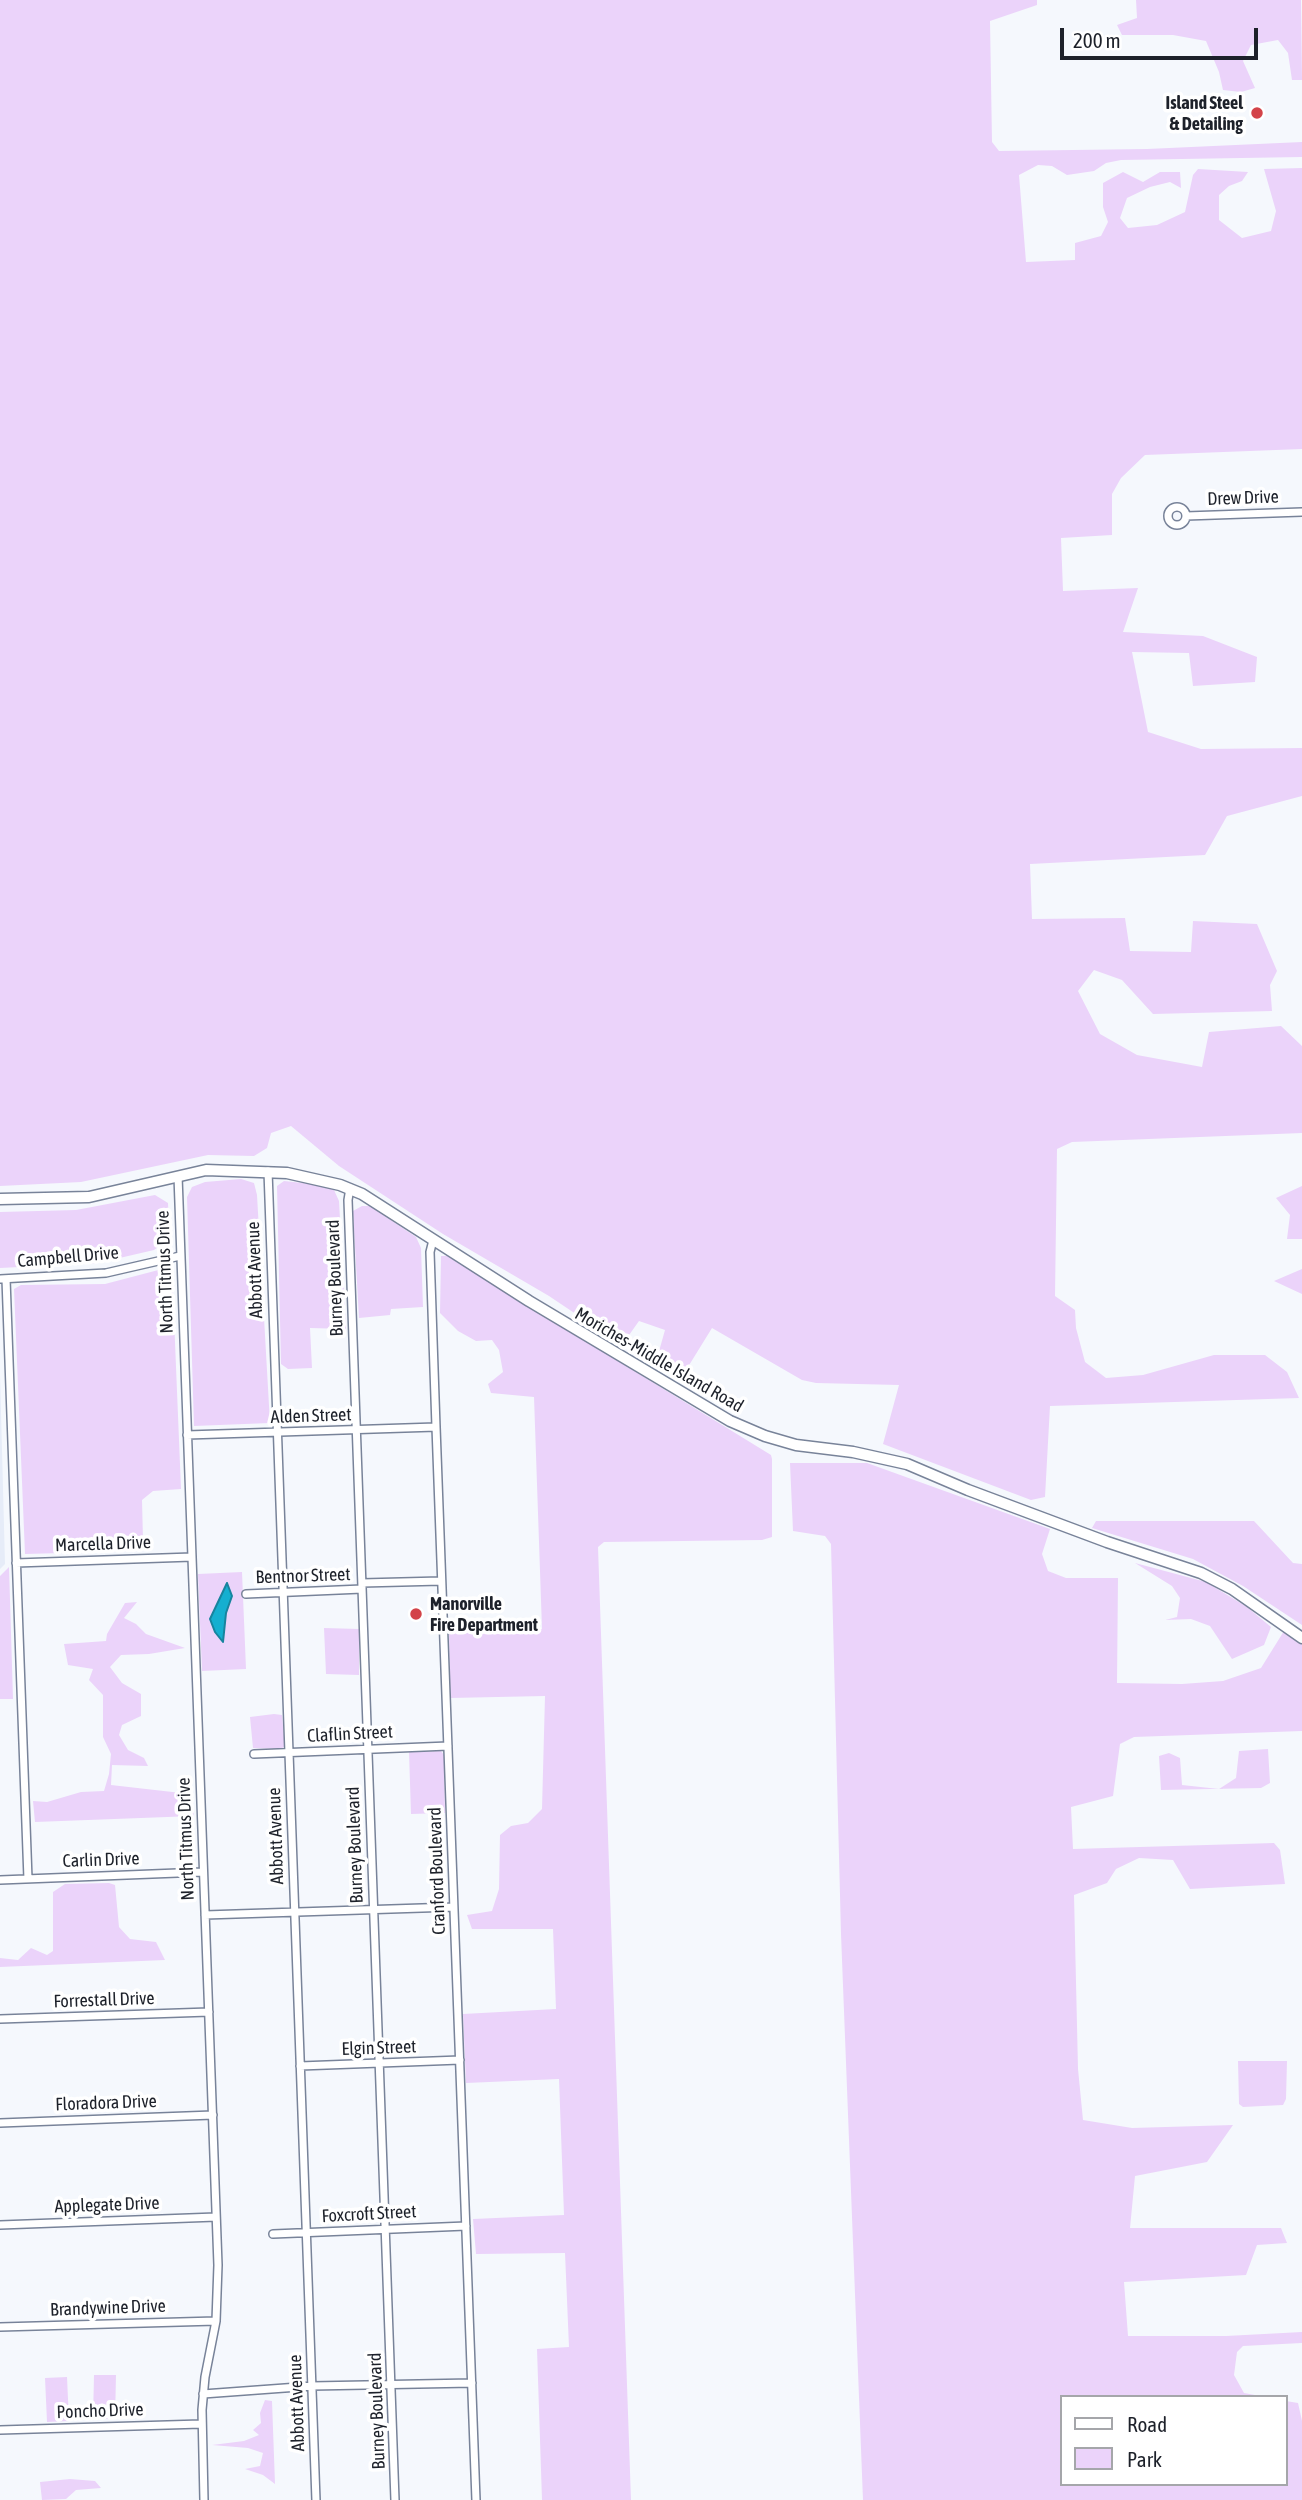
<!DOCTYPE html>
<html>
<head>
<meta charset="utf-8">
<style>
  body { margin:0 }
  #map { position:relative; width:1302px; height:2500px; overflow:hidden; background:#f5f8fd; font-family:"Asap Condensed",sans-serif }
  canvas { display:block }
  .legend { position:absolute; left:1060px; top:2395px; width:228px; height:91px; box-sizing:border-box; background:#fff; border:2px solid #a5a6aa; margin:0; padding:9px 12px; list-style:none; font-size:21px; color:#1d212a }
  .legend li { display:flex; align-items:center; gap:14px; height:35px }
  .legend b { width:35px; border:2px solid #a5a6aa }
  .scale { position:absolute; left:1060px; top:28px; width:198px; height:32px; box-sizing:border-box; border:4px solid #1d212a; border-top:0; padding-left:9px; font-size:21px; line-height:24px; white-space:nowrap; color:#1d212a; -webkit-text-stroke:5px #fff; paint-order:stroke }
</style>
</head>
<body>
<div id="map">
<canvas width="1302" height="2500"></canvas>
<ul class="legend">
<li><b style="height:9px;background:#fff"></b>Road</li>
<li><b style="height:19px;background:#ebd3fa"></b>Park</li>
</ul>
<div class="scale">200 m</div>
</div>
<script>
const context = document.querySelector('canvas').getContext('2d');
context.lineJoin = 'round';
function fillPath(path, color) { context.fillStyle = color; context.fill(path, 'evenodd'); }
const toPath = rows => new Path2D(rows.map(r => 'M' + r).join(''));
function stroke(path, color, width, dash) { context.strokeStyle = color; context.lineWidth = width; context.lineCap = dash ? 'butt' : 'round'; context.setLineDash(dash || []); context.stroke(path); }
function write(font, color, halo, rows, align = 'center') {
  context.font = font + ' "Asap Condensed",sans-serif'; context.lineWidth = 7; context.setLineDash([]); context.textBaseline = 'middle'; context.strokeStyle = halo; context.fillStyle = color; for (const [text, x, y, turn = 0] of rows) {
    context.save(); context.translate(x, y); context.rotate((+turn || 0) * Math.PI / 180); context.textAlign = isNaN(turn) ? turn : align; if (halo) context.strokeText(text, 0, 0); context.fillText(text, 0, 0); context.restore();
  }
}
const built = toPath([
  [0,1374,5,1564,0,1569]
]);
const green = toPath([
  [0,0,1037,0,1037,5,990,21,992,142,999,151,1147,149,1302,142,1302,157,1121,160,1106,163,1094,171,1067,175,1052,166,1038,165,1019,175,1026,262,1075,260,1075,243,1101,236,1108,222,1103,207,1103,183,1123,172,1143,182,1160,172,1180,172,1181,188,1170,182,1150,187,1127,198,1120,218,1128,228,1157,225,1185,212,1193,175,1198,169,1248,172,1242,181,1229,186,1219,195,1219,220,1242,238,1271,231,1276,211,1264,169,1302,168,1302,449,1145,455,1121,478,1112,494,1112,535,1061,538,1063,591,1138,588,1123,632,1203,636,1257,657,1255,682,1193,686,1189,653,1132,652,1148,732,1201,749,1302,748,1302,796,1227,816,1205,855,1030,864,1032,919,1125,918,1130,951,1191,952,1193,921,1257,924,1277,971,1270,985,1272,1011,1153,1014,1122,980,1094,970,1078,991,1100,1034,1137,1055,1202,1067,1209,1032,1281,1026,1302,1046,1302,1133,1072,1142,1057,1149,1055,1296,1075,1310,1076,1328,1085,1362,1106,1378,1143,1375,1214,1355,1265,1355,1287,1372,1299,1398,1050,1406,1045,1497,1031,1500,883,1444,899,1385,816,1383,802,1380,712,1328,683,1375,656,1362,665,1330,639,1321,622,1345,549,1296,443,1234,339,1166,291,1126,271,1133,267,1148,254,1156,208,1155,81,1182,0,1186],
  [1136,0,1301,0,1302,80,1292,80,1288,53,1278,40,1251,45,1243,61,1255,88,1241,92,1223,90,1219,72,1206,41,1173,35,1122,35,1117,25,1137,18],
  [241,1179,254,1183,257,1195,270,1423,194,1426,187,1197,192,1187,205,1182],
  [284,1181,321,1185,334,1190,339,1201,346,1329,310,1328,312,1368,288,1369,281,1364,277,1186],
  [1302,1186,1302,1239,1287,1239,1290,1215,1276,1198],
  [155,1195,168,1203,169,1227,165,1242,154,1250,98,1263,0,1268,0,1212,76,1210],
  [362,1206,370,1206,416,1237,421,1248,423,1307,391,1309,390,1315,359,1318,353,1211],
  [441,1256,447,1256,771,1455,772,1459,772,1537,762,1540,604,1542,598,1547,631,2500,542,2500,537,2349,569,2347,565,2253,476,2254,473,2219,564,2215,559,2079,466,2083,463,2014,556,2009,553,1929,472,1929,467,1915,492,1911,499,1889,500,1835,511,1826,528,1823,542,1809,545,1696,450,1698,449,1631,542,1629,534,1397,491,1393,488,1384,503,1372,499,1350,492,1340,476,1341,458,1331,440,1313],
  [166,1268,172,1269,181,1489,153,1491,142,1500,143,1540,139,1551,25,1554,14,1289,21,1285,105,1284],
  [1302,1269,1302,1294,1274,1281],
  [790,1463,867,1463,1050,1529,1042,1554,1048,1571,1066,1578,1118,1578,1117,1683,1182,1684,1223,1681,1261,1668,1284,1631,1302,1642,1302,1731,1134,1737,1120,1744,1113,1796,1071,1807,1073,1849,1274,1843,1280,1850,1285,1884,1190,1889,1173,1860,1139,1858,1116,1869,1107,1883,1074,1895,1078,2069,1083,2120,1132,2128,1233,2125,1207,2162,1135,2176,1130,2228,1281,2228,1287,2243,1257,2245,1246,2275,1124,2282,1128,2336,1226,2336,1302,2332,1302,2343,1243,2346,1237,2352,1234,2375,1244,2393,1266,2397,1062,2397,1062,2484,1286,2484,1286,2401,1298,2403,1302,2421,1302,2500,863,2500,841,1934,831,1544,825,1536,793,1531],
  [1096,1521,1254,1521,1293,1563,1302,1564,1302,1625,1243,1586,1193,1559,1092,1528],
  [1135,1563,1206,1582,1247,1607,1271,1627,1264,1645,1232,1659,1210,1626,1191,1619,1165,1620,1177,1617,1180,1598,1172,1586],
  [9,1567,13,1699,0,1699,0,1576],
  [242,1572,246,1669,202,1671,198,1574],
  [227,1584,232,1596,226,1613,223,1641,210,1619],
  [137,1602,124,1618,136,1624,146,1634,185,1648,149,1654,121,1655,110,1667,122,1683,141,1694,141,1716,122,1725,119,1735,128,1750,144,1758,148,1766,112,1765,111,1785,190,1794,194,1816,35,1822,33,1801,47,1802,81,1792,104,1791,109,1774,111,1754,103,1737,103,1695,89,1680,93,1669,68,1665,64,1644,106,1641,107,1634,125,1603],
  [324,1628,359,1629,359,1675,326,1674],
  [274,1714,282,1715,285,1746,281,1749,253,1748,250,1717],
  [1268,1749,1270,1783,1261,1788,1161,1790,1159,1756,1169,1753,1180,1758,1182,1785,1219,1789,1236,1778,1239,1751],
  [441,1751,444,1755,445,1813,411,1814,409,1752],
  [109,1883,115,1885,119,1927,130,1939,156,1942,165,1960,0,1967,0,1958,18,1960,31,1948,47,1955,53,1951,53,1892,65,1884],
  [1238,2061,1287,2061,1286,2099,1283,2105,1243,2107,1239,2104],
  [94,2375,116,2375,115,2419,93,2419],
  [67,2377,69,2421,47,2422,45,2378],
  [265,2400,272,2401,275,2484,263,2475,245,2469,260,2466,263,2453,248,2448,212,2445,244,2441,259,2435,253,2430,261,2423,260,2413],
  [70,2479,95,2481,101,2488,76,2490,66,2499,42,2500,40,2482]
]);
const water = toPath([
  [227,1583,232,1596,226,1613,223,1642,215,1632,210,1619,227,1583]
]);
const minor = toPath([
  '1168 516a9 9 0 1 1 18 0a9 9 0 1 1-18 0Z',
  [1186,516,1302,512],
  [268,1171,316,2500],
  [178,1176,218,2265,216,2321,205,2377,202,2410,204,2500],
  [350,1188,348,1200,395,2500],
  [433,1240,430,1252,436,1427,476,2500],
  [0,1279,106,1273,180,1256],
  [6,1279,28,1879],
  [187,1435,436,1427],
  [16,1563,192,1557],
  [362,1583,441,1581],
  [246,1594,362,1589],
  [254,1754,448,1746],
  [0,1880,203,1872],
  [205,1915,453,1907],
  [0,2019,209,2012],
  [300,2066,460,2060],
  [0,2123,213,2115],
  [0,2225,216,2217],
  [273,2234,466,2226],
  [0,2327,216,2321],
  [203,2394,312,2386,472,2383],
  [0,2430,201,2424]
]);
const secondary = toPath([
  [0,1199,89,1197,206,1170,287,1173,340,1185,362,1194,529,1301,730,1421,765,1436,796,1445,853,1452,907,1464,968,1490,1107,1542,1201,1573,1232,1589,1302,1638]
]);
const markers = [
  [1257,113,7,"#d34349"],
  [416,1614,7,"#d34349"]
];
const poiNames = [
  ["Island Steel",1243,103],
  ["& Detailing",1243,124],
  ["Manorville",430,1604,"left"],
  ["Fire Department",430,1625,"left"]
];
const streetNames = [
  ["Drew Drive",1243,498,-2],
  ["Campbell Drive",68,1257,-5],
  ["Abbott Avenue",255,1270,-92],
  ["North Titmus Drive",165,1272,-92],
  ["Burney Boulevard",335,1278,-92],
  ["Moriches-Middle Island Road",659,1360,30],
  ["Alden Street",311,1416,-2],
  ["Marcella Drive",103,1544,-2],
  ["Bentnor Street",303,1576,-2],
  ["Claflin Street",350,1734,-3],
  ["Abbott Avenue",276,1836,-92],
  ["North Titmus Drive",186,1839,-92],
  ["Burney Boulevard",355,1845,-92],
  ["Carlin Drive",101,1860,-2],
  ["Cranford Boulevard",437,1871,-92],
  ["Forrestall Drive",104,2000,-2],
  ["Elgin Street",379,2048,-2],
  ["Floradora Drive",106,2103,-2],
  ["Applegate Drive",107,2205,-2],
  ["Foxcroft Street",369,2214,-3],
  ["Brandywine Drive",108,2308,-2],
  ["Abbott Avenue",297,2403,-92],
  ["Poncho Drive",100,2411,-2],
  ["Burney Boulevard",377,2411,-92]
];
fillPath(built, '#e6ecf8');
fillPath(green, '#ebd3fa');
fillPath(water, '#15afd0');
stroke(water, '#17849e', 2);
stroke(minor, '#788399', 10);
stroke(secondary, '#788399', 13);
stroke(minor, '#fff', 7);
stroke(secondary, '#fff', 10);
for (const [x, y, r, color] of markers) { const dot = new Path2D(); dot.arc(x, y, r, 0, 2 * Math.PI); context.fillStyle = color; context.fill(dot); stroke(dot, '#fff', 2.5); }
write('bold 18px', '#1d212a', '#fff', poiNames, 'right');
write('18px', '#1d212a', '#fff', streetNames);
</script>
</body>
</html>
